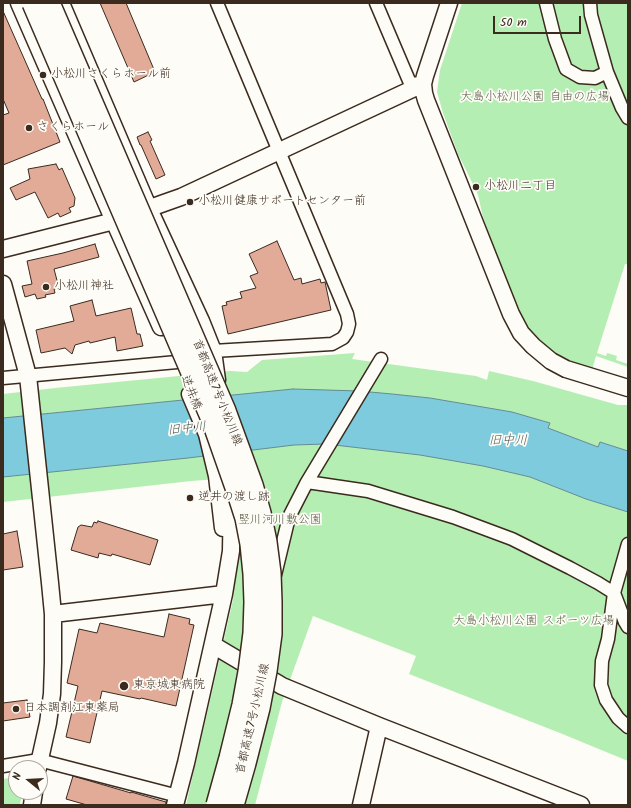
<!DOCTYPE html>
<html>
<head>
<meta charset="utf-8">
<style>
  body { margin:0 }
  #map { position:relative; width:631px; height:808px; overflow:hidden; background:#fdfcf7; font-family:Kalam,sans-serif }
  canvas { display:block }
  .frame { position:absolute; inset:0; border:4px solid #3b2a1e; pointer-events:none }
  .north { position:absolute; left:8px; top:760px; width:40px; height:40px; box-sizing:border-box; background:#fdfcf7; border:1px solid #afa8a0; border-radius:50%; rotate:288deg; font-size:11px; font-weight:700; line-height:16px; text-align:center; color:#3b2a1e }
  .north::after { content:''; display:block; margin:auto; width:14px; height:18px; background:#3b2a1e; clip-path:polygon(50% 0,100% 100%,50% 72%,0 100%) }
  .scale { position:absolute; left:493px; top:16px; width:88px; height:18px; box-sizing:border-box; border:2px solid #3b2a1e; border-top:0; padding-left:5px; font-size:12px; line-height:14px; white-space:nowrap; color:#3b2a1e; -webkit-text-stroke:3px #fdfcf7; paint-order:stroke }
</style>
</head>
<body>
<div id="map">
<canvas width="631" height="808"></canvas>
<div class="frame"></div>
<div class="north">N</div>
<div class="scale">50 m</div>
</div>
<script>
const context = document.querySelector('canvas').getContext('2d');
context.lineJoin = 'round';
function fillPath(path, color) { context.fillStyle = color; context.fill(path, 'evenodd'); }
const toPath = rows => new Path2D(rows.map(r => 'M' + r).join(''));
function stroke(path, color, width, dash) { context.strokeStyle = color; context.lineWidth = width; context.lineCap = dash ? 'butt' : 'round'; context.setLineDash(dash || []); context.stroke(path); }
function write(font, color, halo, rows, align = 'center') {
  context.font = font + ' Kalam,"Klee One",sans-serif'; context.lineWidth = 3.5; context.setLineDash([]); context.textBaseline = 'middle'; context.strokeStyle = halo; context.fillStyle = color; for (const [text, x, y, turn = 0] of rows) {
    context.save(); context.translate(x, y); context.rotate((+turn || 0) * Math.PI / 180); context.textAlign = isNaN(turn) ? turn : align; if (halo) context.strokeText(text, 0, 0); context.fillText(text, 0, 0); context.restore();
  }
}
const green = toPath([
  [462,3,628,3,628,264,625,264,597,353,606,356,607,353,617,356,616,360,628,364,628,367,596,356,592,370,568,362,550,351,529,331,515,308,483,217,478,195,468,174,458,154,443,113,437,92,440,70],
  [355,353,352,359,476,376,487,380,489,371,533,381,618,405,628,405,628,451,600,442,598,447,548,428,550,423,512,412,430,398,392,394,293,389,3,418,3,394,55,388,230,371,247,372,262,360],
  [326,444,420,455,483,466,530,477,586,499,628,512,628,761,560,733,409,674,416,656,313,616,282,702,255,805,186,805,233,600,235,576,232,478,191,481,3,502,3,477,188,458,294,445],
  [10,778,16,784,16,792,22,792,20,805,3,805,3,779]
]);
const water = toPath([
  [293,389,359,391,392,394,430,398,512,412,550,423,548,428,598,447,600,442,628,451,628,512,586,499,530,477,483,466,420,455,326,444,294,445,188,458,3,477,3,418,293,389]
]);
const building = toPath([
  [100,3,126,3,155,72,134,82,100,3],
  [3,11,42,99,43,99,60,142,3,165,3,115,9,113,3,99,3,11],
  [148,132,152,140,150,141,165,175,156,179,141,145,140,145,137,137,148,132],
  [56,164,59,170,62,168,75,198,74,206,69,208,71,212,60,217,58,213,48,218,35,192,16,200,10,188,30,179,28,169,56,164],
  [277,241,294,280,301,278,302,284,320,279,321,283,325,282,331,310,228,334,222,306,227,305,226,302,242,298,240,292,256,288,250,276,258,273,249,254,277,241],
  [95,244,99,257,54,269,59,288,54,289,55,293,45,295,46,297,37,299,35,294,25,297,22,286,32,284,27,261,63,253,95,244],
  [92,300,96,316,131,308,137,334,140,334,143,346,117,351,115,337,90,343,89,341,75,345,72,354,65,348,41,353,36,330,74,321,70,306,92,300],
  [98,521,158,540,150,565,112,554,111,556,99,553,98,558,71,550,78,527,81,525,92,527,94,522,97,523,98,521],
  [17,531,23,567,3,570,3,534,17,531],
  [169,614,190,619,189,624,194,625,176,706,141,698,140,699,102,691,90,743,66,737,78,686,67,683,79,629,97,633,100,623,164,637,169,614],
  [27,700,30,717,3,721,3,703,27,700],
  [73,776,131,793,131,792,166,802,166,805,87,805,66,799,73,776]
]);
const street = toPath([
  [376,3,410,83,423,84],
  [546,3,555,39,566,69,580,77,595,78,607,72],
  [590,3,591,15,607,72,622,108,628,118],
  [213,351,332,344,343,338,347,332,349,324,347,314,217,3],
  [3,378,177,362],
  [307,482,368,491,453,517,512,539,570,568,598,583,614,593,608,639,602,661,601,685,606,700,618,718,628,727],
  [628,544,614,593,625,622,628,627],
  [275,575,289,517,307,482,381,359],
  [3,766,39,760,178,796]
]);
const secondary = toPath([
  [19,3,114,221,161,327],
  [61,3,149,209,201,321,213,351,217,380],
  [449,3,425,76,423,84,424,93,426,100,511,314,521,333,533,346,551,361,566,369,628,388],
  [3,249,114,221,164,203,181,197,423,84],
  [3,284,28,376,50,583,53,614,53,662,52,694,48,723,38,768],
  [190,394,207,434,217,476,223,528],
  [53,614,224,594],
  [213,645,282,686,379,726,581,805],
  [32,805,34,792],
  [175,805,186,763,224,594,231,551,232,495,231,487],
  [361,805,379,726]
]);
const highwayBridge = toPath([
  [33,3,212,419,238,493,246,518,251,544,254,574,255,602,254,633,249,672,243,705,230,758,217,805],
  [49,3,225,411,252,485,260,513,266,542,270,573,271,602,271,634,266,671,259,708,245,763,233,805]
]);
const markers = [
  [43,75,4,"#3b2a1e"],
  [29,128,4,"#3b2a1e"],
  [476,187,4,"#3b2a1e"],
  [190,202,4,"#3b2a1e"],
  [46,287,4,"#3b2a1e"],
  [190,498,4,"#3b2a1e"],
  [124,686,5,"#3b2a1e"],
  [16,709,4,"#3b2a1e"]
];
const poiNames = [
  ["小松川さくらホール前",51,75],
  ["さくらホール",37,128],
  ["小松川二丁目",484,187],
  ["小松川健康サポートセンター前",198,202],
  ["小松川神社",54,287],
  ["逆井の渡し跡",198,498],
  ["東京城東病院",133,686],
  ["日本調剤江東薬局",24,709]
];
const parkNames = [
  ["大島小松川公園 自由の広場",535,98],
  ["竪川河川敷公園",280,521],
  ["大島小松川公園 スポーツ広場",534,622]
];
const streetNames = [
  ["逆井橋",190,393,68],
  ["首都高速7号小松川線",216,393,68],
  ["首都高速7号小松川線",254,719,-77]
];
const waterNames = [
  ["旧中川",187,430,-6],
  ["旧中川",508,442]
];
fillPath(green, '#b5eeb2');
fillPath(water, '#7ecbdd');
stroke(water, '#638b91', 1);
fillPath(building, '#e1ab98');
stroke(building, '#3b2a1e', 1);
stroke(street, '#3b2a1e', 15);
stroke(secondary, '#3b2a1e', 19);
stroke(street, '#fdfcf7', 12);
stroke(secondary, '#fdfcf7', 16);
stroke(highwayBridge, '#3b2a1e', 24, []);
stroke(highwayBridge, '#fdfcf7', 21);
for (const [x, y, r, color] of markers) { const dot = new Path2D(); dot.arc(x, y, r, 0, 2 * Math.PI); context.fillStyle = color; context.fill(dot); stroke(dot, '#fdfcf7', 1.5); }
write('12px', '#3b2a1e', '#fdfcf7', poiNames, 'left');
write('12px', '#5a5b43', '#fdfcf7', parkNames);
write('12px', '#3b2a1e', '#fdfcf7', streetNames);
write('italic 13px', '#4f5a57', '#fdfcf7', waterNames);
</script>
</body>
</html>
